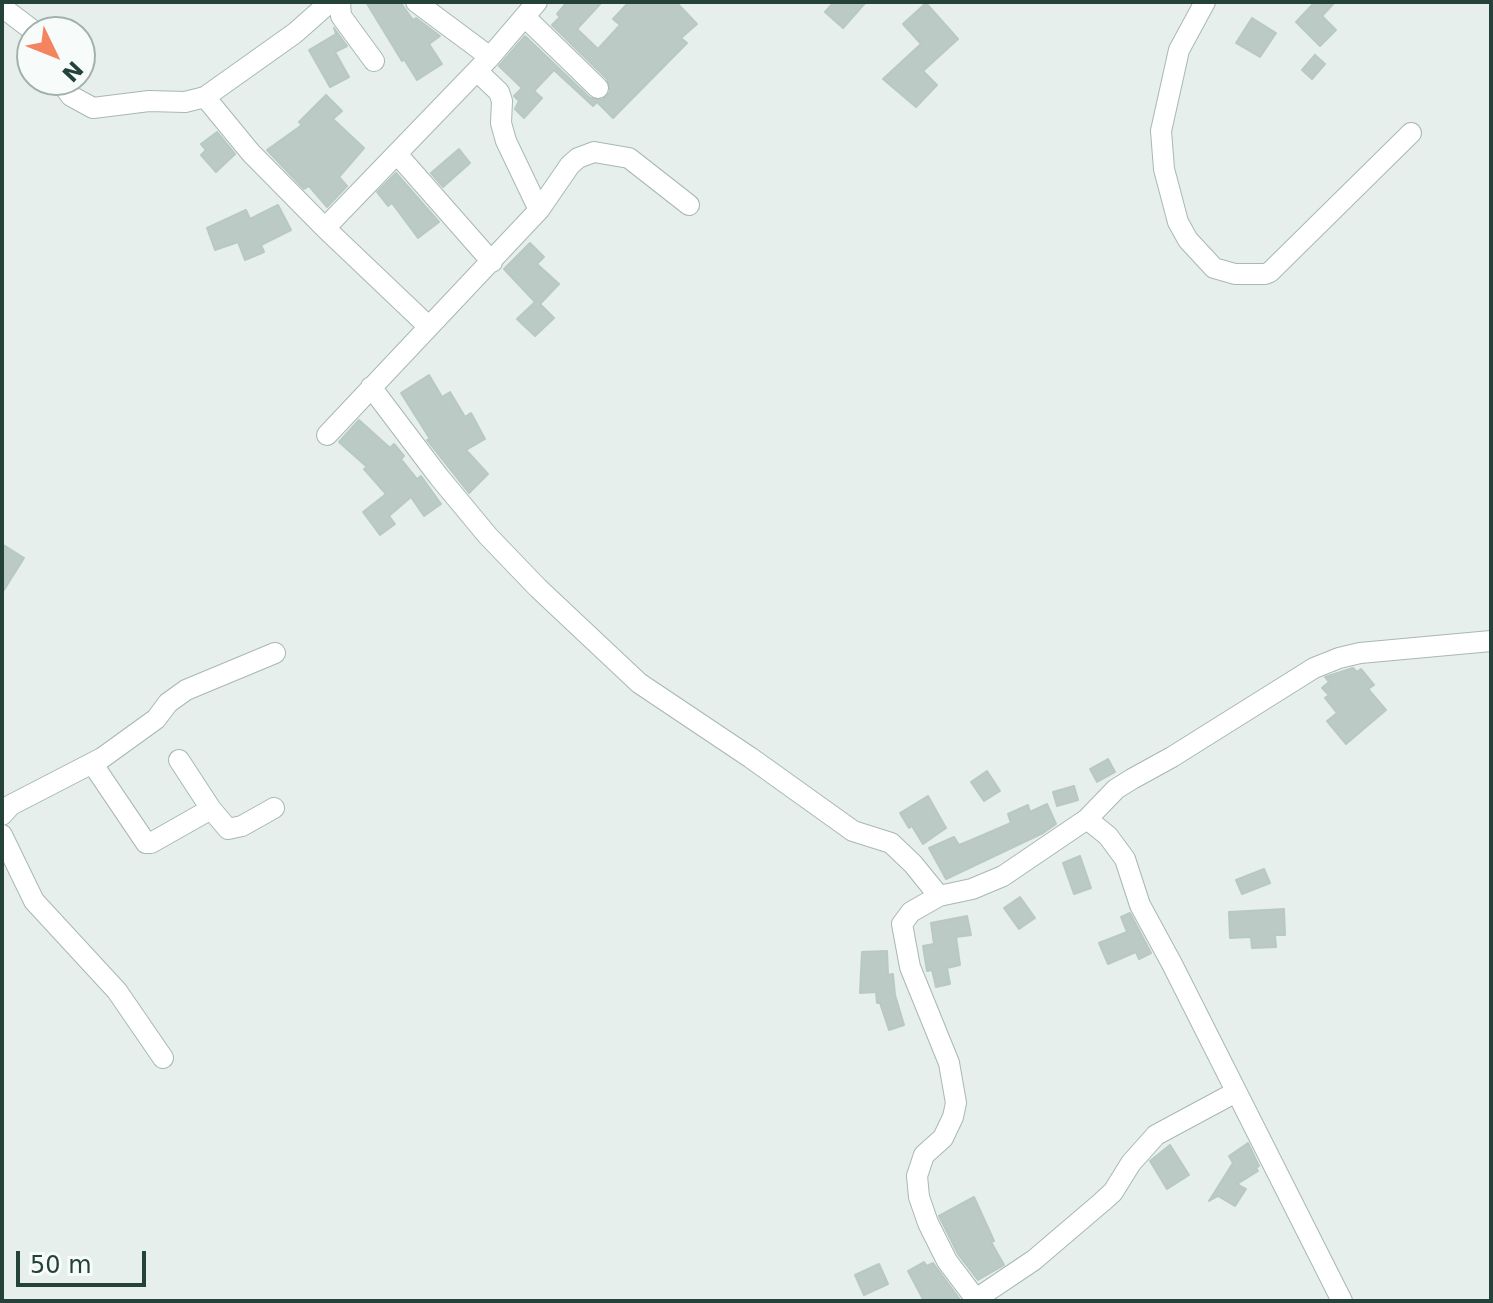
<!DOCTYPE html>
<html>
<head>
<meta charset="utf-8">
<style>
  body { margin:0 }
  #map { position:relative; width:1493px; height:1303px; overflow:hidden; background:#e6efeb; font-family:"DejaVu Sans",sans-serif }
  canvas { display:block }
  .frame { position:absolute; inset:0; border:4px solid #24423a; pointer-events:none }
  .north { position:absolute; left:16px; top:16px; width:80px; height:80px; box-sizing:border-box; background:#f7fbf9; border:2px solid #a3b1ad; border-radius:50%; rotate:133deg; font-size:22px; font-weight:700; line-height:32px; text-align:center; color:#24423a }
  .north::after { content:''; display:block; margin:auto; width:28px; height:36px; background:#f4845f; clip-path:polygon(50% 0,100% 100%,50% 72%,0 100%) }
  .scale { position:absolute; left:16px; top:1251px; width:130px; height:36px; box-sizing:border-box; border:4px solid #24423a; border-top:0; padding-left:10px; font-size:24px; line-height:28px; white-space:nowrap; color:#24423a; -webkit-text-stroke:6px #f7fbf9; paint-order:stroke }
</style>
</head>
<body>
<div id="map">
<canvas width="1493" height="1303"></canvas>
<div class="frame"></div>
<div class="north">N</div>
<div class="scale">50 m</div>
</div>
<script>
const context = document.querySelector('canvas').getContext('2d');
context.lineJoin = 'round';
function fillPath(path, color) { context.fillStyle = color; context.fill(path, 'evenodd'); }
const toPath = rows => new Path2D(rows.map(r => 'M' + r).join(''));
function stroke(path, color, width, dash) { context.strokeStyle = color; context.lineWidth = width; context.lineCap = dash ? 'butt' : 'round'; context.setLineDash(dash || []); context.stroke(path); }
const building = toPath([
  [366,2,400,2,413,20,416,18,440,36,429,44,442,64,417,80,404,59,402,61,366,2],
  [567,2,602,2,577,29,598,49,620,25,613,19,629,2,676,2,697,24,681,38,687,43,613,118,597,102,593,106,554,70,534,91,542,98,524,118,515,109,519,101,514,96,522,88,499,66,525,36,590,98,602,100,610,92,607,79,552,25,560,17,557,14,567,2],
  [834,2,866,2,843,28,825,12,834,2],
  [1315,2,1335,2,1322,16,1336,30,1320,46,1296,22,1315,2],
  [926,3,958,39,923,71,937,85,916,107,883,79,921,44,903,24,926,3],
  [1252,18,1276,33,1260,57,1236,43,1252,18],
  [334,28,347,46,335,52,349,77,330,87,309,50,336,34,334,28],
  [1315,55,1325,64,1312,79,1302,70,1315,55],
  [326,95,342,111,333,119,364,148,339,177,347,186,327,207,309,186,304,189,267,150,302,125,299,122,326,95],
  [217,132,235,154,216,172,201,155,206,150,201,144,217,132],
  [459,149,470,163,443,187,431,173,459,149],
  [396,173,439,222,418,238,392,203,388,206,377,192,396,173],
  [278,205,291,230,261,245,264,252,245,260,238,242,215,250,207,228,246,210,250,219,278,205],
  [530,243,544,257,537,264,559,284,540,304,554,318,535,336,517,319,535,302,504,269,530,243],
  [429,375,442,397,450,392,465,417,471,413,485,439,466,450,488,474,469,493,427,440,430,439,401,393,429,375],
  [359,420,390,448,394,444,404,456,401,459,417,479,421,476,441,504,424,516,411,497,389,516,395,524,380,535,363,512,386,494,364,469,367,467,339,442,359,420],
  [2,544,24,558,2,593,2,544],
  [1353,668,1357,672,1361,669,1374,685,1368,689,1386,710,1346,744,1327,721,1337,713,1325,698,1329,695,1322,688,1329,682,1325,677,1353,668],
  [1108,759,1115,772,1097,782,1090,769,1108,759],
  [987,771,1000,791,984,801,971,782,987,771],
  [1074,786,1078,800,1057,806,1053,792,1074,786],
  [928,796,946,828,923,844,912,826,909,828,900,813,928,796],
  [1047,804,1056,824,1043,833,946,879,929,848,954,837,959,845,969,841,1011,823,1008,814,1028,805,1030,812,1047,804],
  [1080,856,1091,888,1074,894,1063,863,1080,856],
  [1264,869,1270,883,1242,894,1236,880,1264,869],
  [1020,897,1035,918,1019,929,1004,908,1020,897],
  [1284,909,1285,935,1275,935,1276,947,1252,948,1251,937,1230,938,1229,912,1284,909],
  [1130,913,1151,953,1139,959,1136,952,1108,964,1099,943,1127,932,1121,917,1130,913],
  [967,916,971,935,956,937,960,965,947,968,950,984,936,987,932,970,927,971,923,946,934,944,931,923,967,916],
  [887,951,888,975,893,974,895,995,904,1025,889,1030,880,1003,877,1003,876,992,860,993,862,952,887,951],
  [1248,1143,1259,1166,1256,1168,1258,1171,1237,1184,1246,1189,1235,1206,1218,1196,1209,1201,1233,1163,1229,1156,1248,1143],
  [1170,1145,1189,1175,1167,1189,1150,1161,1170,1145],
  [974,1197,994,1241,991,1242,1004,1265,978,1280,958,1254,939,1216,974,1197],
  [924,1262,927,1266,933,1263,961,1301,924,1301,908,1271,924,1262],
  [879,1264,888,1284,864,1295,855,1275,879,1264]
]);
const minor = toPath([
  [340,2,341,16,374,61],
  [416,2,490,57,537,2],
  [1205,2,1179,50,1161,131,1164,169,1178,222,1188,240,1214,268,1235,274,1265,274,1270,272,1411,133],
  [2,7,35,32],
  [526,18,598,88],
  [59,80,71,96,93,108,149,101,185,102,205,97,295,33,330,2],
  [205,97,251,153,325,228,490,57],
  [397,154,492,262],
  [539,210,570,165,578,158,594,152,629,158,689,205],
  [325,228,428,326],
  [371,387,439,477,488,536,538,588,639,683,751,758,853,831,891,843,913,864,939,896],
  [327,435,539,210,506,141,501,123,502,101,499,92,477,71],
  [179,760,211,809],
  [92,763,146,843,151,843,211,809,228,829,242,826,274,808],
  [2,815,11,805,102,758,156,719,168,703,186,690,275,653],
  [1087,819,1108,836,1125,859,1140,905,1172,964,1342,1301],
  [2,835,34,901,117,991,163,1058],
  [1236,1092,1156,1135,1131,1163,1113,1192,1102,1202,1034,1260,979,1297,975,1298,947,1261,928,1223,919,1197,917,1176,924,1155,943,1138,953,1117,956,1103,949,1063,910,967,902,924,911,912,939,896,972,889,1003,876,1087,819,1116,789,1132,779,1172,757,1314,668,1339,658,1360,653,1491,641]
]);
fillPath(building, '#bbcac4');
stroke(building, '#b8c9c2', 2);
stroke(minor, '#a8b8b2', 22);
stroke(minor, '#fff', 20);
</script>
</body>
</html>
